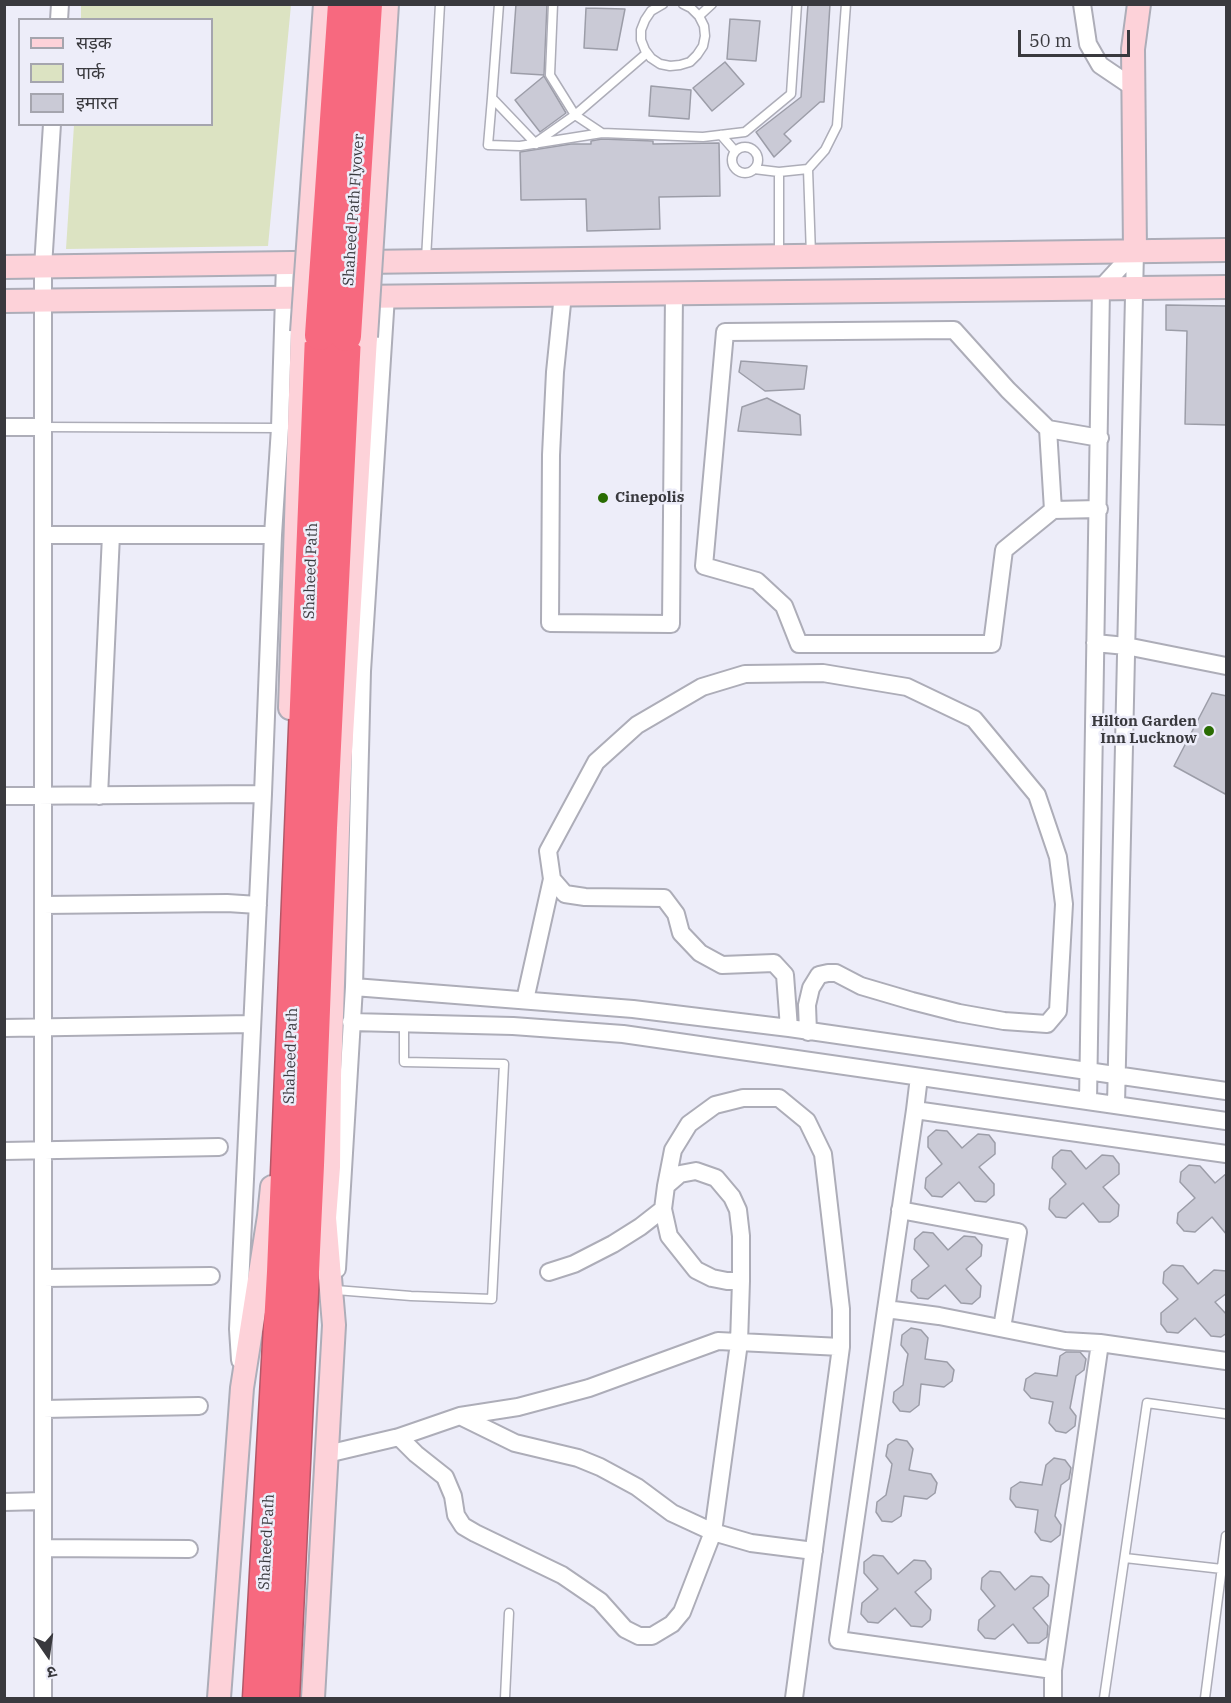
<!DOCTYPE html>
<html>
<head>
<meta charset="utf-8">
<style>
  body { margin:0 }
  #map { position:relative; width:1231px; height:1703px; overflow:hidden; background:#ededf9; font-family:"IBM Plex Serif","Noto Sans Devanagari",serif }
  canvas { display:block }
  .frame { position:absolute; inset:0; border:6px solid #39393e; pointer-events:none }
  .legend { position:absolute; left:18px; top:18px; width:195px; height:108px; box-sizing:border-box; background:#ededf9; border:2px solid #a5a5ae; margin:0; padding:8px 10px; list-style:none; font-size:18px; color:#39393e }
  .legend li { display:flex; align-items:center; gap:12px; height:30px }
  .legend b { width:30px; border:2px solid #a5a5ae }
  .north { position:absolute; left:18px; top:1625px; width:60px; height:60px; -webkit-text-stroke:4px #ededf9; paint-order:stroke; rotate:167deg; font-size:16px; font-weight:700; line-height:24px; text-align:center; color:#39393e }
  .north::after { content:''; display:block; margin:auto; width:21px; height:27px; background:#39393e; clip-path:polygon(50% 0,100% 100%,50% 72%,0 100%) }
  .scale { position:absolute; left:1018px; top:30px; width:112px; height:27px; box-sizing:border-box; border:3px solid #39393e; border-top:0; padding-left:8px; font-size:18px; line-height:21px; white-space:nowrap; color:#39393e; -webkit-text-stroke:4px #ededf9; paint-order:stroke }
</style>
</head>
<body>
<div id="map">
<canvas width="1231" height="1703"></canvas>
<div class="frame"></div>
<ul class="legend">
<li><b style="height:8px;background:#fdd2d9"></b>सड़क</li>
<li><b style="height:16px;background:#dce3c2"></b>पार्क</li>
<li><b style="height:16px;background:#cacad6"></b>इमारत</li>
</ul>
<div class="north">उ</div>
<div class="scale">50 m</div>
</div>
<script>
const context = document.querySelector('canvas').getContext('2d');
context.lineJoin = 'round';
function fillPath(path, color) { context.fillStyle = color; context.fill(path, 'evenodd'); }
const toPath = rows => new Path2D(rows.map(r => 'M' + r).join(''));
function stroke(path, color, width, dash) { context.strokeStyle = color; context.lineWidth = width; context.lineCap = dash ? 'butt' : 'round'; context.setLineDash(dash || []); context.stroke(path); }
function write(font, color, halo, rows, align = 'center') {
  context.font = font + ' "IBM Plex Serif",serif'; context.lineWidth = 5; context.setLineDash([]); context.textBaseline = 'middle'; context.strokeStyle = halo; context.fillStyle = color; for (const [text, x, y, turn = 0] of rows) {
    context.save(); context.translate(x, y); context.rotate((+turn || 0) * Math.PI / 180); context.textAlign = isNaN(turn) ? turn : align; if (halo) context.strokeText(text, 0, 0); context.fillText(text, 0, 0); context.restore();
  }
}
const green = toPath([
  [81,5,291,5,268,246,66,249,74,125,212,124,212,20,81,19]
]);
const building = toPath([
  [516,4,547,4,544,75,511,73,516,4],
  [808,4,830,4,824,102,820,102,784,134,791,141,774,157,756,132,801,97,808,4],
  [586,8,625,9,617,50,584,48,586,8],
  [730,19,760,21,756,61,727,59,730,19],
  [725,62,744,84,712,111,693,88,725,62],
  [544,76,566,113,540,132,515,100,544,76],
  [651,86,691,90,689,119,649,116,651,86],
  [602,139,653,141,653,144,719,143,720,196,659,197,660,229,587,231,586,199,521,200,520,152,571,144,591,144,591,141,602,139],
  [1166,305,1227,306,1227,425,1185,424,1187,331,1166,330,1166,305],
  [741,361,807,366,804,389,765,391,739,372,741,361],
  [767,398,800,415,801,435,738,431,742,407,767,398],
  [1212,693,1227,696,1227,795,1174,766,1212,693],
  [936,1130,947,1131,962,1148,978,1134,989,1135,995,1143,995,1154,979,1167,994,1184,994,1195,986,1202,975,1201,959,1182,942,1197,932,1196,925,1188,926,1178,942,1164,928,1147,928,1137,936,1130],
  [1061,1150,1071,1151,1086,1169,1102,1155,1113,1156,1119,1164,1119,1174,1103,1187,1119,1205,1118,1216,1110,1222,1099,1222,1083,1203,1066,1218,1056,1217,1049,1209,1050,1199,1066,1184,1052,1168,1053,1157,1061,1150],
  [1189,1165,1200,1166,1215,1183,1227,1173,1227,1235,1212,1217,1195,1232,1184,1231,1177,1223,1178,1213,1195,1198,1180,1182,1181,1172,1189,1165],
  [923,1232,933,1233,948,1250,964,1236,975,1237,982,1245,981,1256,966,1269,981,1286,980,1297,972,1304,961,1303,945,1285,928,1299,918,1298,911,1291,912,1280,929,1266,914,1249,915,1239,923,1232],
  [1172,1265,1183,1266,1198,1284,1214,1270,1227,1271,1227,1293,1215,1302,1227,1315,1227,1333,1221,1337,1211,1336,1195,1318,1178,1333,1167,1332,1161,1324,1161,1313,1178,1299,1163,1283,1164,1272,1172,1265],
  [911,1328,921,1330,928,1338,925,1359,947,1362,954,1370,952,1381,944,1387,921,1384,919,1405,910,1412,900,1411,893,1402,894,1392,903,1385,906,1365,908,1354,901,1345,902,1335,911,1328],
  [1066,1352,1080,1352,1086,1359,1084,1370,1076,1376,1070,1408,1076,1416,1075,1426,1066,1433,1056,1431,1049,1423,1053,1402,1031,1398,1024,1390,1026,1379,1035,1373,1057,1376,1060,1356,1066,1352],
  [896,1439,907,1441,913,1449,909,1470,931,1474,937,1483,935,1493,927,1499,904,1496,901,1516,892,1522,882,1521,876,1512,877,1502,886,1495,890,1476,892,1464,886,1456,888,1445,896,1439],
  [1054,1458,1065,1460,1071,1468,1069,1479,1061,1485,1055,1516,1061,1525,1060,1535,1051,1542,1041,1540,1035,1532,1038,1510,1016,1507,1010,1499,1011,1488,1020,1482,1042,1485,1046,1465,1054,1458],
  [873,1555,883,1556,898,1574,914,1560,925,1561,931,1569,931,1579,915,1592,931,1610,930,1620,922,1627,911,1626,895,1608,878,1623,868,1622,861,1614,862,1603,878,1589,864,1573,864,1562,873,1555],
  [990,1571,1000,1572,1015,1590,1031,1576,1042,1577,1049,1585,1048,1596,1033,1608,1048,1626,1047,1637,1039,1643,1028,1643,1013,1624,995,1639,985,1638,978,1630,979,1620,995,1606,981,1589,982,1578,990,1571]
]);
const lane = toPath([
  [499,4,492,98,536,144],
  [553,4,550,75,575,115,602,133,703,137,745,132,791,94,797,4],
  [663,4,651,11,645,20,641,30,641,40,645,50,651,58,660,64,670,66,680,65,690,62,697,55,703,46,705,36,704,26,699,16,691,8,683,4],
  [699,16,712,4],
  [492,98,488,145,520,146,602,133],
  [721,135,735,151],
  [538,141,575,115,647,53],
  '732 160a13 13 0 1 1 26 0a13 13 0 1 1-26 0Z',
  [754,169,779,172,808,169,825,150,837,126,846,4],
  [808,169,811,255],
  [779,256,779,172],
  [426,259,440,4],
  [43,427,280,428],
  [336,1290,411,1296,492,1299,504,1064,404,1062,404,1023],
  [1125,1558,1222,1569],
  [505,1698,509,1613],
  [1104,1698,1147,1403,1226,1414],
  [1205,1698,1226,1536]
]);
const street = toPath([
  [1082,4,1088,44,1100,65,1134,88],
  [59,20,60,4],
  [563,294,555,372,551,455,550,623,671,624,674,293],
  [4,427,43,427],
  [1048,429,1100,438],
  [1053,510,1048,429,1008,390,954,330,725,332,704,566,757,581,784,606,799,644,992,644,1004,550,1053,510,1099,509],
  [43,535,273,535],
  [1095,643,1126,646,1226,666],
  [4,796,263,794],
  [99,796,111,535],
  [43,905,227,903,258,905],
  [354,987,633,1009,789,1028,1226,1091],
  [525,1000,552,879],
  [351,1022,513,1026,623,1034,1226,1121],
  [4,1028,252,1024],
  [789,1028,785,975,774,963,722,965,700,953,681,933,676,914,664,898,585,897,565,894,552,879,548,851,596,762,637,725,702,687,745,674,823,673,907,687,974,719,1037,795,1058,857,1064,904,1058,1011,1047,1024,1004,1021,959,1013,912,1001,861,986,836,973,828,973,819,975,811,988,807,1005,808,1032],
  [1088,1101,1101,288,1135,251],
  [1116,1105,1135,251],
  [915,1110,919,1077],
  [4,1151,219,1147],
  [1226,1154,915,1110,838,1640,1053,1670,1100,1343,1226,1361],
  [666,1186,673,1150,689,1124,715,1105,743,1098,779,1098,807,1121,823,1154,841,1309,841,1347,794,1698],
  [900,1210,1018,1232,1002,1328],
  [337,1269,354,987,362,671,386,296],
  [549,1272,574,1264,613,1244,640,1227,663,1209],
  [43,1278,211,1276],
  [886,1309,939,1316,1065,1341,1100,1343],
  [240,1360,238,1329,263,794,273,535,280,428,285,264],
  [43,1409,199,1406],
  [460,1416,515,1443,578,1458,600,1467,637,1487,672,1513,713,1532,751,1543,814,1551],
  [399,1437,416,1454,445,1477,453,1496,456,1515,463,1526,475,1533,562,1575,600,1601,625,1629,639,1636,652,1636,672,1624,682,1612,713,1532,739,1343,741,1281,741,1236,738,1210,732,1197,716,1178,696,1171,680,1174,666,1186,663,1209,669,1236,696,1270,712,1278,727,1281,741,1281],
  [327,1454,399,1437,460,1416,518,1407,589,1388,718,1341,841,1347],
  [4,1502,43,1501],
  [43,1548,189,1549],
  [43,1698,43,267,52,124],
  [1053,1698,1053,1670]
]);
const secondary = toPath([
  [1135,251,1133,49,1139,4],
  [4,267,1226,250],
  [4,301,1226,287],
  [290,708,302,332],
  [219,1698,242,1388,269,1216,272,1187],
  [313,1698,334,1325,325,1218,329,1167,330,1076,340,768,366,337]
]);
const highway = toPath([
  [258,1698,282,1272,320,335],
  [284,1698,309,1165,322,828,346,336]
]);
const secondaryBridge = toPath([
  [302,332,325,4],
  [366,337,387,4]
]);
const highwayBridge = toPath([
  [320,335,343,4],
  [346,336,367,4]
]);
const markers = [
  [603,498,6,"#296c02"],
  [1209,731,6,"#296c02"]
];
const streetNames = [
  ["Shaheed Path Flyover",354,210,-86],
  ["Shaheed Path",311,571,-88],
  ["Shaheed Path",291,1056,-88],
  ["Shaheed Path",267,1542,-87]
];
const poiNames = [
  ["Cinepolis",615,498],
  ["Hilton Garden",1197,722,"right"],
  ["Inn Lucknow",1197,739,"right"]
];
fillPath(green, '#dce3c2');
fillPath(building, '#cacad6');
stroke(building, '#9c9da8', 1.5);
stroke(lane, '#adadb8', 11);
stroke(street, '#adadb8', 20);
stroke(secondary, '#adadb8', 26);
stroke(highway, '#b45868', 33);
stroke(lane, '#fff', 8);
stroke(street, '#fff', 16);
stroke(secondary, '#fdd2d9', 22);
stroke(highway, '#f7697f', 30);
stroke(secondaryBridge, '#adadb8', 26, []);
stroke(highwayBridge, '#b45868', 33, []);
stroke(secondaryBridge, '#fdd2d9', 22);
stroke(highwayBridge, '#f7697f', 30);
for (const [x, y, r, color] of markers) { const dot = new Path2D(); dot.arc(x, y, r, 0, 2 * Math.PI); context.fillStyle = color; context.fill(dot); stroke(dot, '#ededf9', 2); }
write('15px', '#39393e', '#ededf9', streetNames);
write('bold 15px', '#39393e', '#ededf9', poiNames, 'left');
</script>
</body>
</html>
